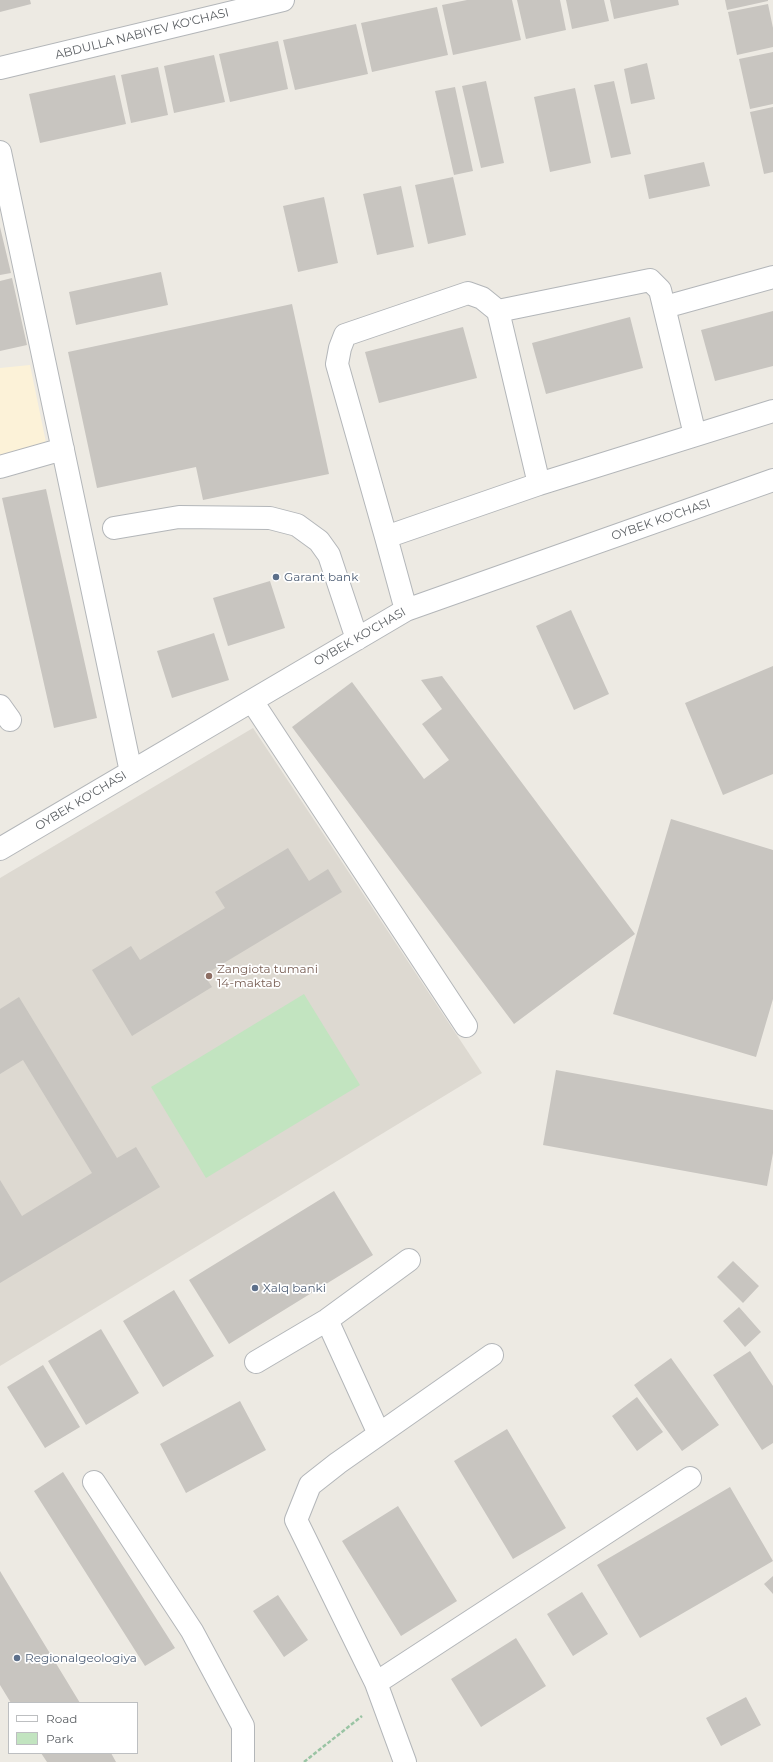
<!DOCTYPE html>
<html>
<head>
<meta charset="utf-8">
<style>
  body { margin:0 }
  #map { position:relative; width:773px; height:1762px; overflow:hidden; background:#edeae3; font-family:Montserrat,sans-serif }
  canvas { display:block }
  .legend { position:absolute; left:8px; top:1702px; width:130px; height:52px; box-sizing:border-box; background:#fff; border:1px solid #bdbfc1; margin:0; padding:5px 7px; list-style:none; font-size:12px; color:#5b5f63 }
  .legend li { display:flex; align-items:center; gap:8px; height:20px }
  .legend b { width:20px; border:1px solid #bdbfc1 }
</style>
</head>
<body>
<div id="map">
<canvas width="773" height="1762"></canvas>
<ul class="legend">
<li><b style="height:5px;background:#fff"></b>Road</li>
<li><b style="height:11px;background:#c2e4c0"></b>Park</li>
</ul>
</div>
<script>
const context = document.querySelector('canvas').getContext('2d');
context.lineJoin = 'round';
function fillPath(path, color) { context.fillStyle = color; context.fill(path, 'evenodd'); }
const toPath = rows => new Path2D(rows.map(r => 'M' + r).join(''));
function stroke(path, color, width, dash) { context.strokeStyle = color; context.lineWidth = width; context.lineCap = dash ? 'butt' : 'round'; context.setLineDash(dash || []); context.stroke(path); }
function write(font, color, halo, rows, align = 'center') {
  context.font = font + ' Montserrat,sans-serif'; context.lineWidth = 3.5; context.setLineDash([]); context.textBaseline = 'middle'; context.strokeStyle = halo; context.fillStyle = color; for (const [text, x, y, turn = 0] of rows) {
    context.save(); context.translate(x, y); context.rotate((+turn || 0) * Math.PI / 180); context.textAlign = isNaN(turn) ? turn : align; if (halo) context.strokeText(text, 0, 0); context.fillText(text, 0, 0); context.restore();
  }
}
const commercial = toPath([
  [30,365,49,457,0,479,0,368]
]);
const education = toPath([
  [253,728,482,1073,0,1366,0,878]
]);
const green = toPath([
  [304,994,360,1085,206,1178,151,1087]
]);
const building = toPath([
  [0,0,30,0,31,4,0,12],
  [467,0,512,0,521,40,453,55,442,5],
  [517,0,560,0,566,30,526,39],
  [566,0,604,0,609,21,572,29],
  [610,0,678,0,679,5,614,19],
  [725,0,768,0,768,1,727,10],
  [768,4,773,28,773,47,737,55,728,12],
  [437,7,448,55,372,72,361,23],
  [356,24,368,74,295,90,283,40],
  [278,41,288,89,230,102,219,54],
  [773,52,773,104,750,109,739,59],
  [214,55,225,102,174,113,164,66],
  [647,63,655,99,631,104,624,69],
  [158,67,168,115,131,123,121,75],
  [115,75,126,124,40,143,29,94],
  [486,81,504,163,481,168,462,86],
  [614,81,631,154,611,158,594,85],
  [455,87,473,171,454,175,435,91],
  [575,88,591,163,550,172,534,97],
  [773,107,773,172,764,174,750,112],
  [704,162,710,186,649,199,644,175],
  [453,177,466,235,428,244,415,185],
  [401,186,414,247,377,255,363,194],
  [324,197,338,263,298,272,283,206],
  [0,227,11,273,0,275],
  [161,272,168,305,76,325,69,292],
  [12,278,27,345,0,351,0,281],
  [292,304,329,474,203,500,196,467,97,488,68,352],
  [773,311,773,366,715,381,701,330],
  [630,317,643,368,546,394,532,343],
  [463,327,477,378,379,403,365,352],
  [46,489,97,718,54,728,2,498],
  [270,581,285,628,228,646,213,598],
  [571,610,609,694,574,710,536,626],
  [214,633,229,680,172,698,157,651],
  [773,666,773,774,723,795,685,703],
  [442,676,635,934,514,1024,292,727,352,682,424,779,449,760,422,724,442,709,421,680],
  [671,819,773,850,773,999,756,1057,613,1014],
  [288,848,309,881,328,869,342,892,204,975,212,987,132,1036,92,970,131,946,140,960,225,908,215,892],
  [19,997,117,1158,136,1147,160,1187,0,1283,0,1180,22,1216,92,1173,23,1060,0,1074,0,1009],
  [556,1070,773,1110,773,1153,767,1186,543,1145],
  [334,1191,373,1255,229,1344,189,1280],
  [733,1261,759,1286,743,1303,717,1277],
  [174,1290,214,1356,163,1387,123,1321],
  [739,1307,761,1332,745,1347,723,1321],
  [101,1329,139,1393,86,1425,48,1361],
  [750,1351,773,1386,773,1443,762,1450,713,1375],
  [671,1358,719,1425,682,1451,634,1385],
  [43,1365,80,1427,45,1448,7,1387],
  [637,1397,663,1432,637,1451,612,1416],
  [240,1401,266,1450,186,1493,160,1444],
  [507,1429,566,1528,513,1559,454,1461],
  [63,1472,175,1648,145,1666,34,1491],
  [730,1487,773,1561,640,1638,597,1565],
  [398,1506,457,1601,401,1636,342,1541],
  [0,1571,80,1703,11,1703,0,1685],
  [773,1576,773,1594,764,1584],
  [582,1592,608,1634,573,1656,547,1614],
  [278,1595,308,1640,284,1657,253,1611],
  [516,1638,546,1686,481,1727,451,1679],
  [746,1697,761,1725,721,1746,706,1718],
  [41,1753,111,1753,116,1762,47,1762]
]);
const path = toPath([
  [304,1762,362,1716]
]);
const minor = toPath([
  [0,68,283,0],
  [0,152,131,772],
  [665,307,773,277],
  [498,311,650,280,660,290,695,435],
  [0,467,63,449],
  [539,484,773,411],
  [114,528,179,517,270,518,297,525,319,541,329,555,357,639],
  [386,537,539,484,498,311,482,298,468,293,345,335,340,348,337,364,386,537,406,610],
  [252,701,466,1026],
  [0,706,10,720],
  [0,849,406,610,773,480],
  [327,1320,379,1434],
  [256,1362,327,1320,409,1260],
  [94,1482,192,1631,243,1726,243,1762],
  [376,1683,690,1478],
  [405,1762,376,1683,296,1520,310,1485,338,1463,492,1355]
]);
const markers = [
  [276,577,4,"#5c6f8a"],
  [209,976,4,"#8d6e63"],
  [255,1288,4,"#5c6f8a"],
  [17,1658,4,"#5c6f8a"]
];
const streetNames = [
  ["ABDULLA NABIYEV KO'CHASI",142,34,-14],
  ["OYBEK KO'CHASI",661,520,-19],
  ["OYBEK KO'CHASI",360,637,-30],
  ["OYBEK KO'CHASI",81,801,-31]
];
const serviceNames = [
  ["Garant bank",284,577],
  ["Xalq banki",263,1288],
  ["Regionalgeologiya",25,1658]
];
const educationNames = [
  ["Zangiota tumani",217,969],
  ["14-maktab",217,983]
];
fillPath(commercial, '#fcf2d8');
fillPath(education, '#ddd9d1');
fillPath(green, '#c2e4c0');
fillPath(building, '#c8c5c0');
stroke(minor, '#b3b6b9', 24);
stroke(path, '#9ac4a4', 2.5, [4, 2]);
stroke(minor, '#fff', 22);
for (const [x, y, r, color] of markers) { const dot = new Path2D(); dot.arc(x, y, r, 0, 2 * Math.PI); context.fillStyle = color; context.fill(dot); stroke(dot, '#fff', 1.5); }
write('12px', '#5b5f63', '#fff', streetNames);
write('12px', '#4e5e75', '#fff', serviceNames, 'left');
write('12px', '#785e54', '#fff', educationNames, 'left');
</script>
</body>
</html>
